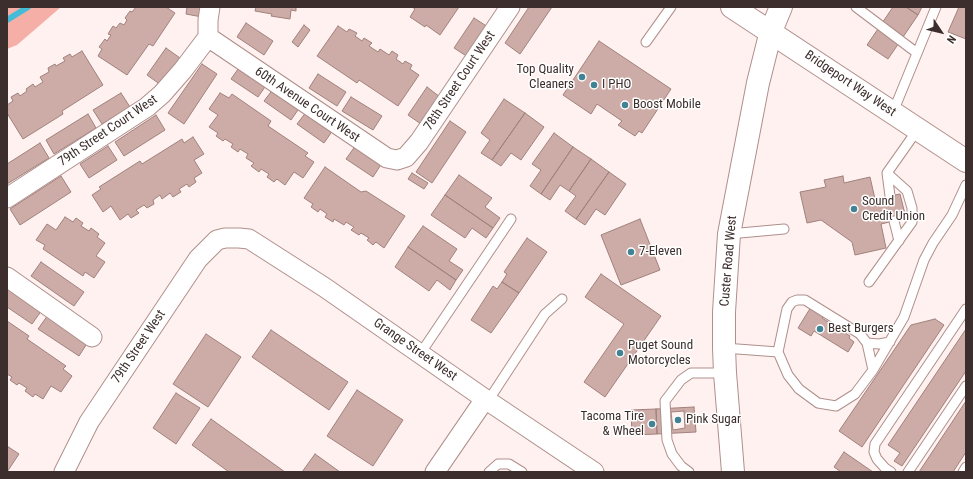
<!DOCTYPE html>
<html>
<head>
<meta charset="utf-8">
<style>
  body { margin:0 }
  #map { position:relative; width:973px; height:479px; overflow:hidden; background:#fff1ef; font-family:"Roboto Condensed",sans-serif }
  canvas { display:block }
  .frame { position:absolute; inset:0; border:8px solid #3b2e2c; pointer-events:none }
  .north { position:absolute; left:921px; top:12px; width:40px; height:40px; -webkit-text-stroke:3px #fff; paint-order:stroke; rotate:125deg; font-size:11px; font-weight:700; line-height:16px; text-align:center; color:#3b2e2c }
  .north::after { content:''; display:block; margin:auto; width:14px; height:18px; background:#3b2e2c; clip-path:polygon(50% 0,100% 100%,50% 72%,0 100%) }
</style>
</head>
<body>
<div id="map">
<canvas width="973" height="479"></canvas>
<div class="frame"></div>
<div class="north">N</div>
</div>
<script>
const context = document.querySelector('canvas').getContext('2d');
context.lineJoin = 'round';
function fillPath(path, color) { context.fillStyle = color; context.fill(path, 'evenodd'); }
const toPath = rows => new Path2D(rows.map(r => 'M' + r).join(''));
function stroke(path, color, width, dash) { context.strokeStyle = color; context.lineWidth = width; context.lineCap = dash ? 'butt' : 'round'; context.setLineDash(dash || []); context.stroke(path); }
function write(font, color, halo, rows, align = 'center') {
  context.font = font + ' "Roboto Condensed",sans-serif'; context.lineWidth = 3; context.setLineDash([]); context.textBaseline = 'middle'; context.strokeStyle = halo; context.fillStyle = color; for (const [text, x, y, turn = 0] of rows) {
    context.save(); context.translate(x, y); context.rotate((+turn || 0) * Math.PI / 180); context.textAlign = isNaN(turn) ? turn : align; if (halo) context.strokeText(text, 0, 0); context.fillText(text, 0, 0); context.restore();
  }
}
const green = toPath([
  [7,7,61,7,17,45,7,49]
]);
const stream = toPath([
  [7,20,28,7]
]);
const building = toPath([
  [136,7,166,7,175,13,153,46,149,44,127,75,98,56,102,49,99,47,105,39,107,41,111,35,108,34,113,26,116,28,120,23,124,25,127,20,125,18,130,11,132,12,136,7],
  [187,7,204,7,202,17,186,14,187,7],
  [256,7,296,7,296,11,291,10,290,19,271,16,272,14,255,11,256,7],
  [412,7,459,7,440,35,426,25,425,27,410,17,415,9,412,7],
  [529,7,552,7,520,54,505,43,529,7],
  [893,7,906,7,918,15,888,59,867,45,893,7],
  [906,7,922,7,918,15,906,7],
  [959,7,966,7,966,39,948,32,959,7],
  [474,18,488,27,468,57,454,48,474,18],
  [246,23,273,41,264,55,237,37,246,23],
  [304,25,310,30,298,47,292,42,304,25],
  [338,26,347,32,349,29,357,33,355,36,362,41,364,38,372,43,369,46,378,52,380,49,389,55,392,51,398,55,396,59,403,64,405,61,412,65,410,69,419,75,398,106,359,80,357,83,317,56,338,26],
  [599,41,671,89,642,133,639,131,635,136,618,125,622,121,597,104,591,114,563,95,599,41],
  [166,48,180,58,161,85,147,75,166,48],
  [82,51,103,85,62,111,63,114,23,139,7,113,7,105,13,101,11,97,18,93,20,96,27,91,26,89,33,84,35,87,43,82,40,77,49,72,48,68,55,64,56,66,65,61,63,58,70,54,72,57,82,51],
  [202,64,217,74,184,124,168,113,202,64],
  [241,65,267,84,258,97,231,79,241,65],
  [318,74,346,92,337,106,309,88,318,74],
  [427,87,440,97,421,124,408,115,427,87],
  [274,88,300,107,291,120,264,101,274,88],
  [121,93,130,107,102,124,93,110,121,93],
  [220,93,229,98,232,94,271,121,268,126,308,153,305,156,314,162,303,178,294,172,285,185,277,179,274,182,267,177,269,174,261,169,259,172,251,166,254,163,246,158,248,154,240,149,238,152,231,147,233,144,225,139,223,141,216,136,218,133,209,127,218,115,209,109,220,93],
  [351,97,382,116,373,130,342,111,351,97],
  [504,99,525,113,492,160,481,153,490,140,481,133,504,99],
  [307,111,333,130,324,143,297,124,307,111],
  [525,113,544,127,521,160,511,153,501,166,492,160,525,113],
  [88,114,96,128,54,154,46,140,88,114],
  [156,115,165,130,124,156,115,142,156,115],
  [450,121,466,132,432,183,416,172,450,121],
  [554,133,573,147,541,194,530,186,541,170,532,164,554,133],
  [193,137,204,154,194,160,202,173,194,178,196,182,189,187,187,184,179,189,181,192,173,197,170,193,162,199,160,195,153,200,154,204,147,208,144,205,136,210,139,213,131,218,128,214,120,220,111,206,103,212,92,195,101,189,99,187,140,161,142,164,182,139,184,143,193,137],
  [40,143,49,158,7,184,7,164,40,143],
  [356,145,382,163,373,177,346,159,356,145],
  [108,146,117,160,89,178,80,164,108,146],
  [573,147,591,159,569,191,560,185,550,200,541,194,573,147],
  [591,159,609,172,576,219,565,211,576,196,569,191,591,159],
  [325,167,361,192,366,191,405,216,384,248,376,242,373,245,367,240,369,238,361,233,359,235,351,230,354,227,346,222,344,225,334,219,333,222,325,217,327,214,320,209,318,212,311,207,313,204,304,198,325,167],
  [609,172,626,184,605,215,596,209,585,225,576,219,609,172],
  [412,173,428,183,424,189,408,179,412,173],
  [459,175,492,198,485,207,500,218,493,228,445,195,459,175],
  [61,176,71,192,20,225,10,209,61,176],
  [843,176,844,183,870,177,875,199,900,194,906,218,881,224,886,248,855,255,852,242,821,220,807,223,800,192,826,187,824,180,843,176],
  [445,195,493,228,486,238,472,228,465,238,431,215,445,195],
  [65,217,73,222,76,218,83,223,81,226,89,231,91,228,99,234,97,237,105,243,96,256,105,262,94,278,85,272,83,276,43,249,45,245,36,240,47,224,56,230,65,217],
  [640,219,660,270,621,285,601,235,640,219],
  [423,226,457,249,449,261,463,270,456,280,408,247,423,226],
  [527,238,547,252,519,293,502,282,507,274,504,272,527,238],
  [408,247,456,280,450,290,437,280,429,291,395,267,408,247],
  [41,262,84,292,74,306,31,276,41,262],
  [601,274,661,316,605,397,584,382,624,324,585,297,601,274],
  [502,282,519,293,491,333,471,320,493,286,497,289,502,282],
  [7,287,42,310,32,324,7,307,7,287],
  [811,307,824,316,822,318,850,336,849,338,854,342,848,352,814,331,811,336,798,328,811,307],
  [48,315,88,342,79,356,38,329,48,315],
  [935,319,944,325,862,447,839,431,911,325,935,319],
  [7,321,29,336,27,339,66,366,63,369,72,376,61,392,51,386,43,399,35,394,33,397,25,391,27,388,19,383,17,385,10,380,12,377,7,374,7,321],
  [966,329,966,371,902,466,894,461,900,453,888,445,966,329],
  [271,330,348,382,329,410,252,357,271,330],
  [206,334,241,357,208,407,173,384,206,334],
  [357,390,403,420,373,466,327,436,357,390],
  [176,393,200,408,176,444,153,428,176,393],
  [966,401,966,452,953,472,919,472,966,401],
  [694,407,696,432,657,434,656,409,694,407],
  [656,409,657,434,632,435,631,410,656,409],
  [684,411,685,428,673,430,671,412,684,411],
  [211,419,285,472,229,472,192,445,211,419],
  [7,446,19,454,7,472,7,446],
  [844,452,873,472,841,472,834,467,844,452],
  [315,454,340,472,302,472,315,454]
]);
const lane = toPath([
  [856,7,917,53],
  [646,42,671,7],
  [893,112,936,7],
  [890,196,887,173,918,129],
  [894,221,899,241],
  [729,234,784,229],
  [869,282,912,222,912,208,907,191,887,173],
  [867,343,879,344,890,342],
  [724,348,778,352,788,375,799,389,818,403,836,406,855,394,873,370,904,317,924,260,933,243,952,215,966,185],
  [778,352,787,309,792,302,797,300,805,300,860,334,867,343,873,370],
  [420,354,511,219],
  [488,401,545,314,562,299],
  [489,472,498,464,509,464,522,472],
  [689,472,681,466,672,454,667,440,665,401,681,380,691,373,725,373],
  [891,472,885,468,877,459,874,452,875,444,966,309],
  [908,472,966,386],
  [963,472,966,467]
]);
const street = toPath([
  [208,37,387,158,397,160,406,157,419,142,510,7],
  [7,198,147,107,162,94,183,70,208,37,208,20,210,7],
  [7,277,92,337],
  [64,472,89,422,198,259,217,240,225,238,239,238,249,239,260,246,324,287,488,401,594,472],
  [435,472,485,399]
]);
const primary = toPath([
  [732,7,966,161],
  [733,472,725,373,724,348,724,312,729,234,758,83,771,31,781,7]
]);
const markers = [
  [582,77,4,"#418394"],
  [594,85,4,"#418394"],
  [625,105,4,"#418394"],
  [854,209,4,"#418394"],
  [631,252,4,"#418394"],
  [820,329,4,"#418394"],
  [620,353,4,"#418394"],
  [678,420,4,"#418394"],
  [652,424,4,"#418394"]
];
const poiNames = [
  ["Top Quality",574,70,"right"],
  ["Cleaners",574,85,"right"],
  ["I PHO",602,85],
  ["Boost Mobile",633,105],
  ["Sound",862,202],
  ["Credit Union",862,217],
  ["7-Eleven",639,252],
  ["Best Burgers",828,329],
  ["Puget Sound",628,346],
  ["Motorcycles",628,361],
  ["Tacoma Tire",644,417,"right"],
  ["& Wheel",644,432,"right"],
  ["Pink Sugar",686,420]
];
const streetNames = [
  ["78th Street Court West",460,81,-56],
  ["Bridgeport Way West",850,84,34],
  ["60th Avenue Court West",307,105,34],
  ["79th Street Court West",108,131,-34],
  ["Custer Road West",729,261,-85],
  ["79th Street West",139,347,-56],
  ["Grange Street West",415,350,35]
];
fillPath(green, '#f6afa7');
stroke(stream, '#44bcd7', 6);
fillPath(building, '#cdaca7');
stroke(building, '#a0817c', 1);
stroke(lane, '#af8f8b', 11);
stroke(street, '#af8f8b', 21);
stroke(primary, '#af8f8b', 24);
stroke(lane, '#fff', 9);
stroke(street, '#fff', 19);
stroke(primary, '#fff', 22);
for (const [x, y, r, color] of markers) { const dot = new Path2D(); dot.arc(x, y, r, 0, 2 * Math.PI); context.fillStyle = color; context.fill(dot); stroke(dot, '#fff', 1.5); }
write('13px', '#3b2e2c', '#fff', poiNames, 'left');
write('13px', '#3b2e2c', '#fff', streetNames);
</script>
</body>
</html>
